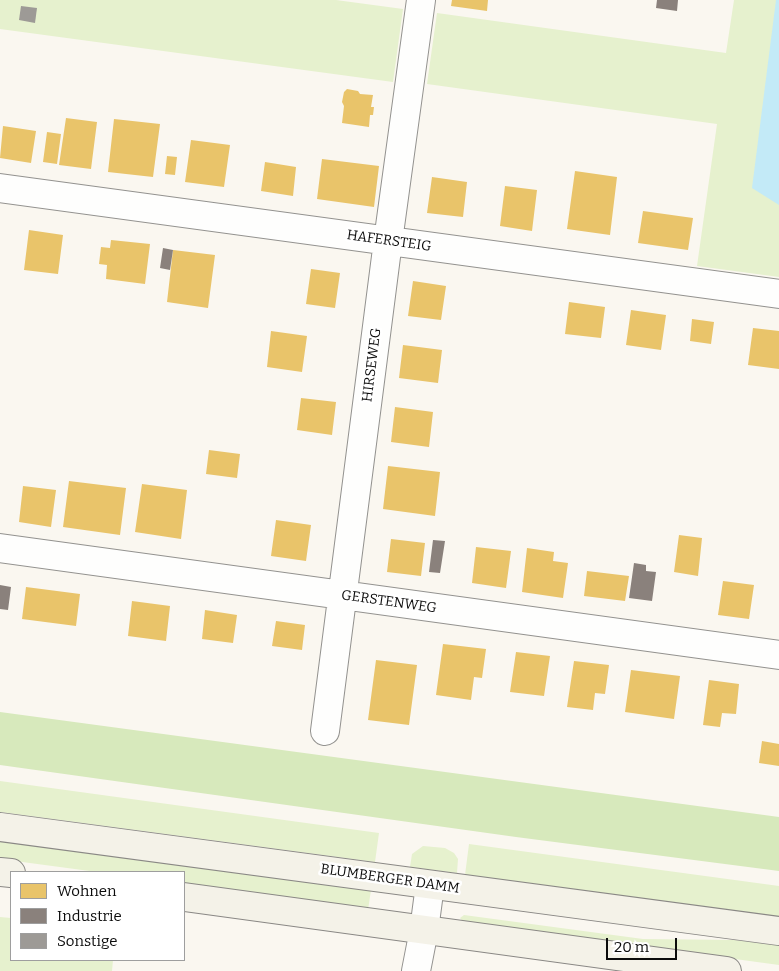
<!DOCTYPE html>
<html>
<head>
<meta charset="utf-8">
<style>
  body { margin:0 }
  #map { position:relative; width:779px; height:971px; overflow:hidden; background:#faf7f0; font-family:Bitter,serif }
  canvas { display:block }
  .legend { position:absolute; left:10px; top:871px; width:175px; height:90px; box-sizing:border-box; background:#fff; border:1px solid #9e9e9e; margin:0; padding:6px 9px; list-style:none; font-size:15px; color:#0c0c0c }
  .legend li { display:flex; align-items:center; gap:10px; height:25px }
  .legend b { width:25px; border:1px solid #9e9e9e }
  .scale { position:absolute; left:606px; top:938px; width:71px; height:22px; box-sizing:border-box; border:2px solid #0c0c0c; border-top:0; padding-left:6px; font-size:15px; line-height:18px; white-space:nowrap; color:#0c0c0c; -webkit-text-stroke:4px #fff; paint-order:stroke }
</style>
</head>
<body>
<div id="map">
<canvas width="779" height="971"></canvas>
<ul class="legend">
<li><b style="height:14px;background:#e9c46a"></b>Wohnen</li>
<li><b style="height:14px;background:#8a817c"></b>Industrie</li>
<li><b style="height:14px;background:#9d9a96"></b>Sonstige</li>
</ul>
<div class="scale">20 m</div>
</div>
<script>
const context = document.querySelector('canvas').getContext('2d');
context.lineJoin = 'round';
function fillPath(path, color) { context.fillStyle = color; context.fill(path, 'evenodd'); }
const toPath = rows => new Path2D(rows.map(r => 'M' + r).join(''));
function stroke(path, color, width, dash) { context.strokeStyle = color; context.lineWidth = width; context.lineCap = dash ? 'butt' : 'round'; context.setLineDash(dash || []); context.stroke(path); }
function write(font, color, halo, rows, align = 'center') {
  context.font = font + ' Bitter,serif'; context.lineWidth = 5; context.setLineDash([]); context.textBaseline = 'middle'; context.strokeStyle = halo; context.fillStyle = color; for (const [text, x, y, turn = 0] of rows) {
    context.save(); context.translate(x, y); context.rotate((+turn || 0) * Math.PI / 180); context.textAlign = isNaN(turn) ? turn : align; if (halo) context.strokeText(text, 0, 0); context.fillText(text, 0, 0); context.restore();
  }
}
const green = toPath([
  [0,0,336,0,403,9,393,82,0,29],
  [734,0,779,0,779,277,697,266,717,124,427,84,437,13,726,53],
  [0,781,379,833,375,862,0,812],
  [0,840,371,890,368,910,184,884,184,872,97,872,0,859],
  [469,844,779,886,779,917,465,875],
  [423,846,445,848,454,853,458,859,457,873,410,867,412,854],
  [464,915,643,939,735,940,779,945,779,965,463,922,460,918],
  [0,917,11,918,11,960,113,960,112,971,0,971]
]);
const forest = toPath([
  [0,712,779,817,779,871,516,837,0,765]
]);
const water = toPath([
  [776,0,779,0,779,205,752,188]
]);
const homes = toPath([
  [452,0,488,0,487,11,451,6],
  [347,89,358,91,360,94,373,95,371,107,374,107,373,115,370,115,369,127,342,123,344,106,342,102,344,92],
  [66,118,97,122,91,169,59,165],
  [114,119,160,124,153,177,108,172],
  [3,126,36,131,31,163,0,158],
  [47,132,61,134,57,164,43,162],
  [191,140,230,145,224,187,185,182],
  [167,156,177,157,175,175,165,174],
  [322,159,379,166,374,207,317,199],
  [265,162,296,167,293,196,261,191],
  [575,171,617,177,610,235,567,229],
  [432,177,467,182,463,217,427,213],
  [505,186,537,190,532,231,500,226],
  [643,211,693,218,688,250,638,243],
  [29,230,63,235,58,274,24,270],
  [111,240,150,244,145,284,106,279,107,265,99,264,101,247,110,248],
  [173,250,215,255,208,308,167,302],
  [311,269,340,273,335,308,306,304],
  [413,281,446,286,441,320,408,316],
  [569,302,605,307,601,338,565,334],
  [631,310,666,315,661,350,626,345],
  [692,319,714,322,711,344,690,341],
  [753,328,779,331,779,369,748,365],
  [271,331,307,336,302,372,267,367],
  [403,345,442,350,438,383,399,378],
  [301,398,336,402,332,435,297,430],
  [395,407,433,412,429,447,391,442],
  [209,450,240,454,237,478,206,474],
  [388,466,440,472,435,516,383,509],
  [69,481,126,488,120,535,63,527],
  [142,484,187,490,181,539,135,532],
  [23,486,56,490,51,527,19,522],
  [276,520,311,525,306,561,271,556],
  [679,535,702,538,698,576,674,572],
  [391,539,425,543,421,576,387,572],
  [476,547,511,551,506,588,472,583],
  [527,548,554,552,553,561,568,563,563,598,522,592],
  [587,571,629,576,625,601,584,596],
  [723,581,754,585,749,619,718,615],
  [26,587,80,594,76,626,22,619],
  [132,601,170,606,166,641,128,636],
  [205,610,237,615,233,643,202,639],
  [276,621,305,625,302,650,272,646],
  [443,644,486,649,482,678,474,677,471,700,436,695],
  [516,652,550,656,544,696,510,692],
  [376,660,417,665,409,725,368,720],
  [574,661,609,665,605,694,595,693,593,710,567,707],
  [631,670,680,676,674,719,625,712],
  [709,680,739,684,736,714,722,713,720,727,703,725],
  [762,741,779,744,779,766,759,763]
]);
const industry = toPath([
  [657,0,678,0,677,11,656,8],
  [163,248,173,250,170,270,160,268],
  [433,540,445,541,440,573,429,572],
  [634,563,646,565,646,571,656,572,652,601,629,598],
  [0,585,11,587,8,610,0,609]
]);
const building = toPath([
  [21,6,37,8,35,23,19,20]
]);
const street = toPath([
  [0,188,779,294],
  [0,548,779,655],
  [325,731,388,241,421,0],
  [416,971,424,930,430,885]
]);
const secondary = toPath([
  [0,827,779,931],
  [0,872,11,873],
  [184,897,727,971]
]);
const streetNames = [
  ["HAFERSTEIG",389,241,8],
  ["HIRSEWEG",372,365,-83],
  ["GERSTENWEG",389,602,8],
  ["BLUMBERGER DAMM",390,879,8]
];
fillPath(green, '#e6f1ce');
fillPath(forest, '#d7e9bc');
fillPath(water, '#c3eaf7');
fillPath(homes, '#e9c46a');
fillPath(industry, '#8a817c');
fillPath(building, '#9d9a96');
stroke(street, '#93928f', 30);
stroke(secondary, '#8a8885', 30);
stroke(street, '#fefefd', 28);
stroke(secondary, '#f4f2e8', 28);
write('14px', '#0c0c0c', '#fff', streetNames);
</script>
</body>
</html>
